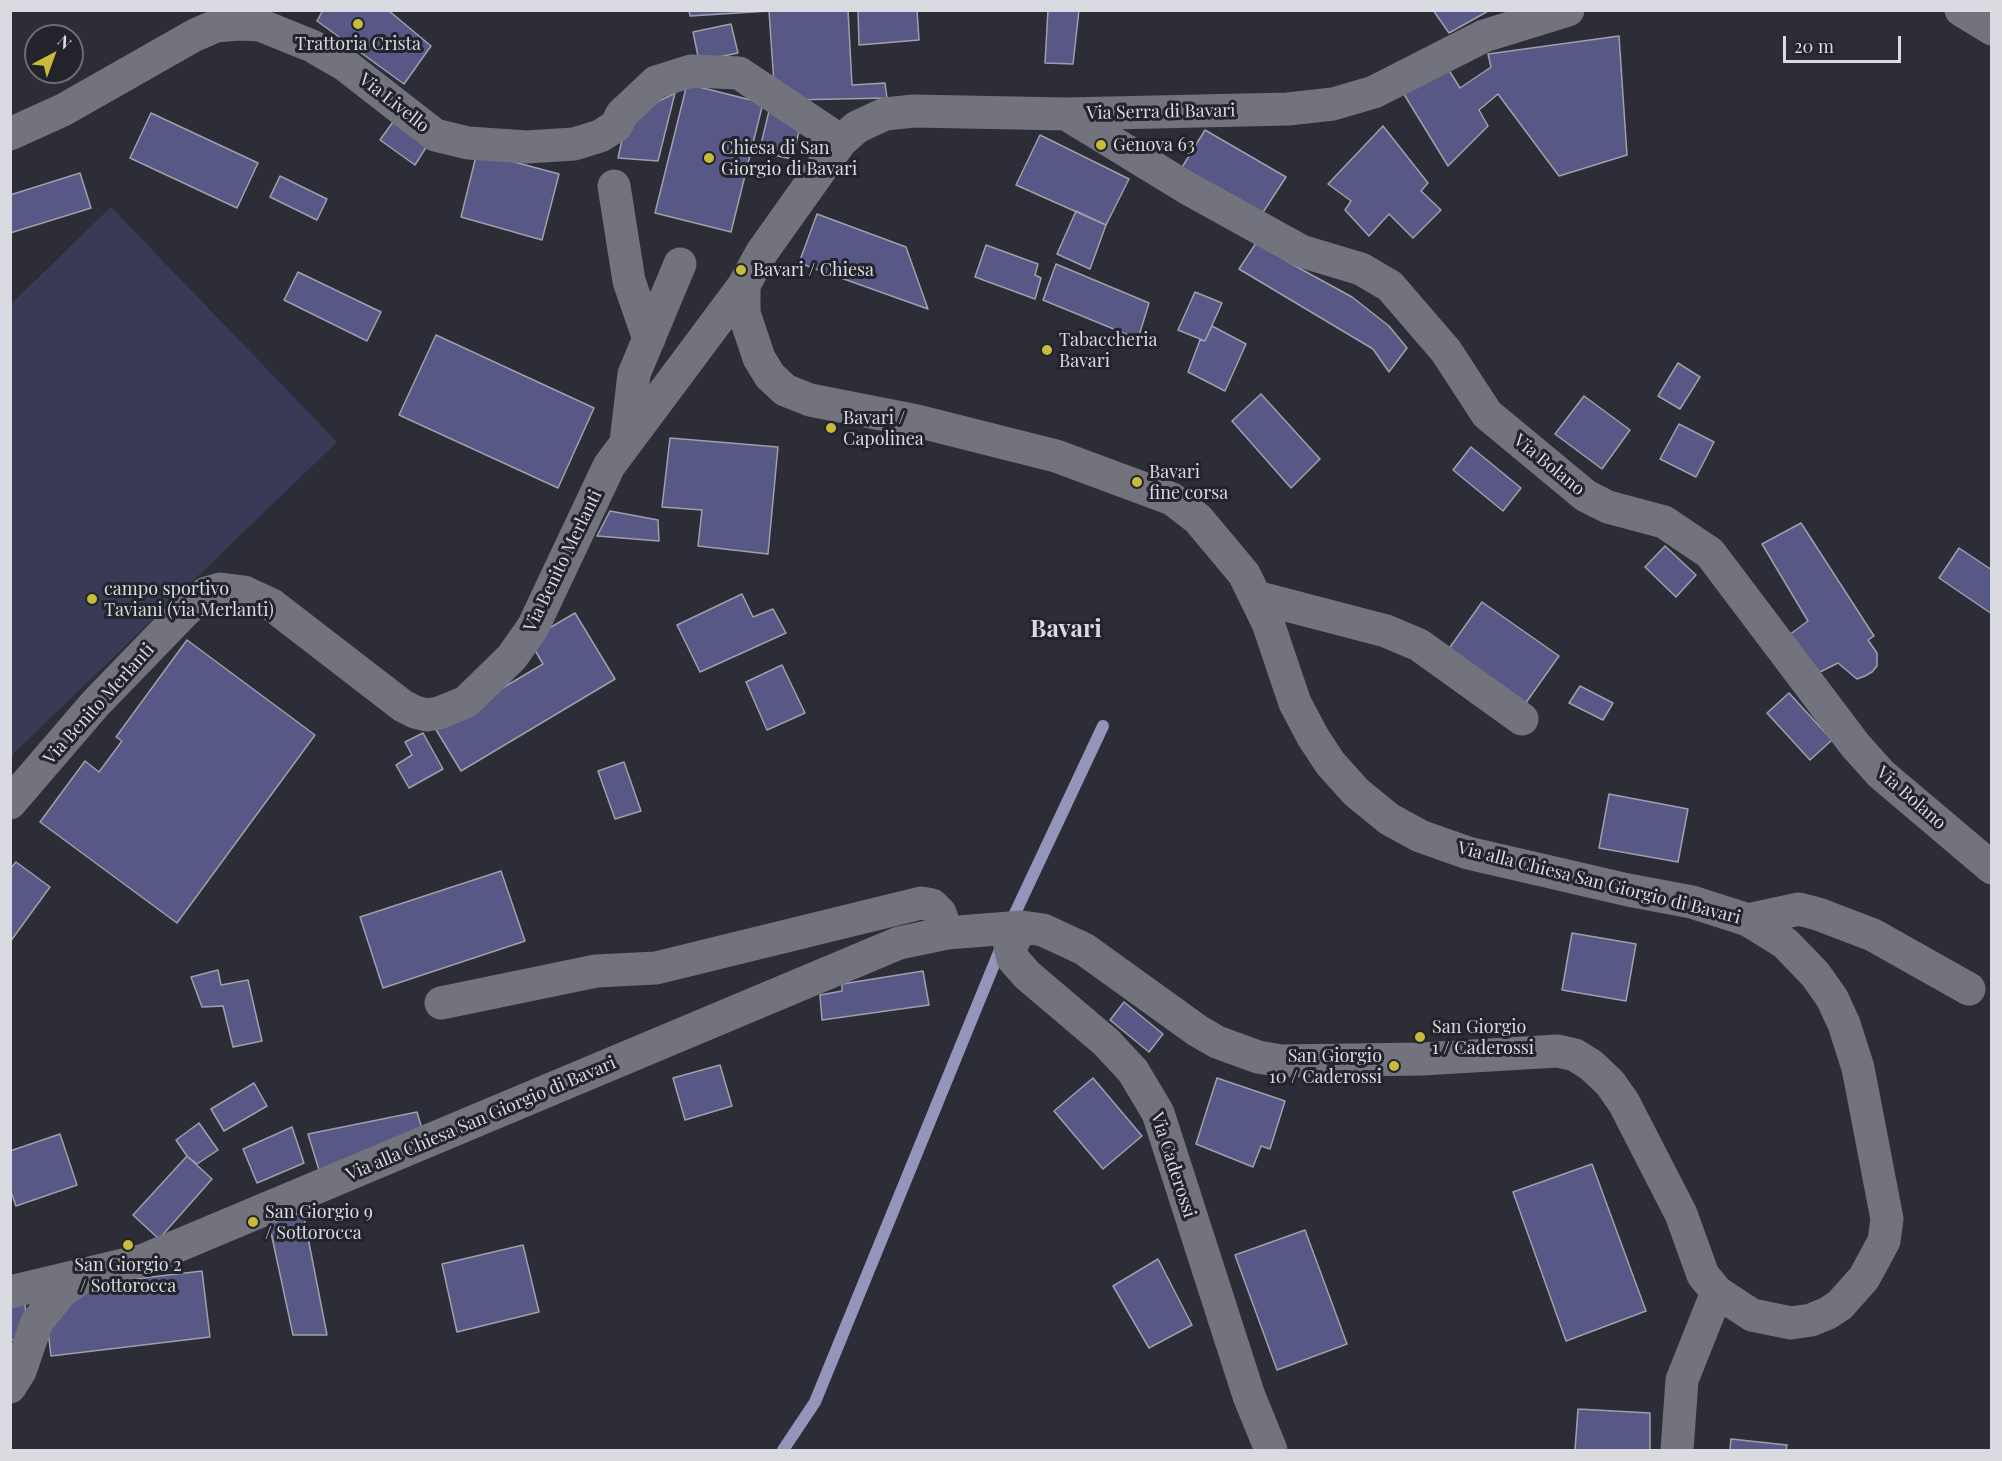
<!DOCTYPE html>
<html>
<head>
<meta charset="utf-8">
<style>
  body { margin:0 }
  #map { position:relative; width:2002px; height:1461px; overflow:hidden; background:#2c2d36; font-family:"Playfair Display",serif }
  canvas { display:block }
  .frame { position:absolute; inset:0; border:12px solid #dadbe0; pointer-events:none }
  .north { position:absolute; left:24px; top:24px; width:60px; height:60px; box-sizing:border-box; background:#22232b; border:2px solid #6c6d73; border-radius:50%; rotate:41deg; font-size:16px; font-weight:700; line-height:24px; text-align:center; color:#dadbe0 }
  .north::after { content:''; display:block; margin:auto; width:21px; height:27px; background:#c9bb3a; clip-path:polygon(50% 0,100% 100%,50% 72%,0 100%) }
  .scale { position:absolute; left:1783px; top:36px; width:118px; height:27px; box-sizing:border-box; border:3px solid #dadbe0; border-top:0; padding-left:8px; font-size:18px; line-height:21px; white-space:nowrap; color:#dadbe0; -webkit-text-stroke:4px #22232b; paint-order:stroke }
</style>
</head>
<body>
<div id="map">
<canvas width="2002" height="1461"></canvas>
<div class="frame"></div>
<div class="north">N</div>
<div class="scale">20 m</div>
</div>
<script>
const context = document.querySelector('canvas').getContext('2d');
context.lineJoin = 'round';
function fillPath(path, color) { context.fillStyle = color; context.fill(path, 'evenodd'); }
const toPath = rows => new Path2D(rows.map(r => 'M' + r).join(''));
function stroke(path, color, width, dash) { context.strokeStyle = color; context.lineWidth = width; context.lineCap = dash ? 'butt' : 'round'; context.setLineDash(dash || []); context.stroke(path); }
function write(font, color, halo, rows, align = 'center') {
  context.font = font + ' "Playfair Display",serif'; context.lineWidth = 6; context.setLineDash([]); context.textBaseline = 'middle'; context.strokeStyle = halo; context.fillStyle = color; for (const [text, x, y, turn = 0] of rows) {
    context.save(); context.translate(x, y); context.rotate((+turn || 0) * Math.PI / 180); context.textAlign = isNaN(turn) ? turn : align; if (halo) context.strokeText(text, 0, 0); context.fillText(text, 0, 0); context.restore();
  }
}
const green = toPath([
  [111,207,337,442,11,756,11,304]
]);
const stream = toPath([
  [1009,926,1103,726],
  [783,1450,815,1402,1002,945]
]);
const building = toPath([
  [323,10,388,10,431,46,404,84,317,21,323,10],
  [689,10,848,10,852,85,885,83,887,98,791,100,774,84,769,11,690,16,689,10],
  [858,10,917,10,919,40,859,45,858,10],
  [1048,10,1079,10,1073,64,1045,63,1048,10],
  [1433,10,1490,10,1449,33,1433,10],
  [731,24,738,53,699,61,693,32,731,24],
  [1619,36,1627,155,1559,176,1498,94,1479,110,1488,126,1448,166,1402,91,1447,67,1460,88,1491,67,1488,54,1619,36],
  [687,84,763,103,731,232,655,213,687,84],
  [675,93,658,161,618,158,627,117,675,93],
  [771,103,801,124,792,159,759,152,771,103],
  [151,113,258,163,237,208,130,158,151,113],
  [398,115,430,141,415,165,380,140,398,115],
  [1383,126,1428,183,1421,191,1441,210,1413,238,1389,214,1369,236,1345,210,1351,201,1328,184,1383,126],
  [1205,130,1286,177,1256,223,1176,177,1205,130],
  [1040,135,1129,179,1106,225,1016,185,1040,135],
  [477,152,559,174,542,240,461,217,477,152],
  [80,173,91,208,10,233,10,195,80,173],
  [280,176,327,199,317,220,270,197,280,176],
  [1076,211,1106,225,1090,269,1057,254,1076,211],
  [817,214,906,247,928,309,799,263,817,214],
  [1260,237,1288,262,1352,297,1389,326,1407,348,1389,372,1373,349,1239,269,1260,237],
  [986,245,1038,264,1035,275,1041,278,1035,299,975,277,986,245],
  [1056,264,1149,303,1138,339,1043,300,1056,264],
  [298,272,381,312,367,341,284,300,298,272],
  [1195,292,1222,303,1205,341,1178,330,1195,292],
  [1212,326,1246,344,1225,391,1188,372,1200,340,1205,341,1212,326],
  [436,335,594,408,558,488,399,415,436,335],
  [1678,363,1700,377,1680,409,1658,396,1678,363],
  [1261,394,1320,459,1291,488,1232,421,1261,394],
  [1584,396,1630,430,1602,469,1555,434,1584,396],
  [1679,424,1714,442,1696,477,1660,459,1679,424],
  [670,438,778,447,768,554,698,546,702,510,662,507,670,438],
  [1471,447,1521,488,1503,511,1453,470,1471,447],
  [610,511,658,520,659,541,597,536,610,511],
  [1801,523,1874,636,1868,640,1877,653,1877,666,1872,672,1865,676,1857,679,1838,663,1808,678,1785,638,1808,621,1762,544,1801,523],
  [1665,546,1696,575,1676,597,1645,567,1665,546],
  [1959,548,1992,570,1992,614,1939,578,1959,548],
  [742,594,753,617,773,609,786,633,700,672,677,625,742,594],
  [1482,602,1559,656,1525,704,1448,650,1482,602],
  [575,613,615,679,461,771,435,728,543,664,529,640,575,613],
  [187,640,315,735,177,923,40,822,85,761,99,772,122,741,116,737,187,640],
  [782,665,805,713,767,730,746,682,782,665],
  [1580,686,1613,703,1603,720,1569,703,1580,686],
  [1789,693,1832,740,1810,760,1767,713,1789,693],
  [423,733,443,769,409,788,396,765,412,755,405,742,423,733],
  [624,762,641,811,615,819,598,771,624,762],
  [1609,794,1688,809,1678,862,1599,848,1609,794],
  [16,862,50,887,10,942,10,869,16,862],
  [501,871,525,941,383,988,360,917,501,871],
  [1572,933,1636,944,1626,1001,1562,990,1572,933],
  [218,970,221,985,248,980,262,1041,233,1047,223,1006,202,1007,191,977,218,970],
  [923,971,929,1005,822,1020,820,995,842,991,842,984,923,971],
  [1124,1002,1163,1034,1149,1052,1110,1020,1124,1002],
  [720,1065,732,1106,685,1120,673,1078,720,1065],
  [1093,1078,1142,1136,1103,1169,1054,1111,1093,1078],
  [1217,1078,1285,1101,1270,1149,1261,1146,1253,1167,1196,1144,1217,1078],
  [254,1083,267,1106,224,1131,211,1109,254,1083],
  [417,1112,422,1129,319,1170,308,1134,417,1112],
  [199,1123,218,1150,197,1164,187,1156,176,1140,199,1123],
  [292,1127,304,1163,257,1183,243,1149,292,1127],
  [60,1134,77,1185,16,1206,10,1189,10,1151,60,1134],
  [187,1156,212,1179,159,1239,133,1215,187,1156],
  [1592,1164,1646,1311,1566,1341,1513,1192,1592,1164],
  [303,1212,327,1335,293,1335,269,1223,303,1212],
  [1305,1230,1347,1344,1277,1370,1235,1255,1305,1230],
  [523,1245,539,1312,457,1332,442,1264,523,1245],
  [1158,1259,1192,1325,1149,1348,1113,1286,1158,1259],
  [202,1271,210,1337,51,1356,47,1323,93,1284,202,1271],
  [25,1303,28,1339,10,1340,10,1304,25,1303],
  [1578,1409,1650,1413,1650,1450,1575,1450,1578,1409],
  [1731,1439,1787,1445,1786,1450,1730,1450,1731,1439]
]);
const minor = toPath([
  [1961,10,1992,29],
  [1066,114,1187,188,1301,251,1361,269,1390,286,1446,351,1487,414,1586,496,1608,507,1664,522,1710,553,1855,745,1881,774,1992,868],
  [10,134,63,110,195,35,216,26,239,24,260,25,312,46,345,65,435,135,468,143,527,147,574,144,600,136,616,126,622,114,656,82,691,71,739,73,841,141],
  [614,186,629,281,649,339],
  [626,442,634,374,680,264],
  [1256,597,1386,631,1419,645,1522,719],
  [10,803,95,704,185,611,206,593,220,589,244,592,272,605,403,706,415,712,427,715,439,713,466,702,512,657,533,627,609,466,744,285,762,252,841,141,857,127,885,114,914,111,1066,114,1288,109,1333,104,1374,92,1484,36,1568,10],
  [1748,920,1799,909,1818,914,1873,935,1969,989],
  [1022,927,1010,947,1013,959,1027,975,1106,1042,1133,1071,1158,1113,1249,1396,1271,1450],
  [441,1003,596,971,656,968,921,903,932,905,940,913,947,933],
  [10,1292,144,1260,899,943,947,933,1022,927,1043,930,1084,949,1198,1031,1217,1042,1258,1057,1281,1061,1422,1059,1558,1051,1575,1055,1591,1065,1610,1083,1624,1103,1681,1214,1703,1275,1717,1292,1752,1315,1791,1323,1811,1320,1828,1313,1840,1305,1864,1278,1884,1241,1887,1219,1858,1068,1844,1024,1832,998,1815,974,1785,943,1748,920,1692,902,1628,890,1468,853,1420,836,1389,819,1356,792,1330,763,1313,737,1295,703,1268,623,1244,574,1198,519,1172,499,1056,456,917,421,810,400,785,390,770,376,759,358,744,313,744,285],
  [10,1387,20,1371,37,1322,61,1292,81,1278],
  [1677,1450,1682,1380,1717,1292]
]);
const markers = [
  [358,24,6,"#c9bb3a"],
  [1101,145,6,"#c9bb3a"],
  [709,158,6,"#c9bb3a"],
  [741,270,6,"#c9bb3a"],
  [1047,350,6,"#c9bb3a"],
  [831,428,6,"#c9bb3a"],
  [1137,482,6,"#c9bb3a"],
  [92,599,6,"#c9bb3a"],
  [1420,1037,6,"#c9bb3a"],
  [1394,1066,6,"#c9bb3a"],
  [253,1222,6,"#c9bb3a"],
  [128,1245,6,"#c9bb3a"]
];
const poiNames = [
  ["Trattoria Crista",358,44,"center"],
  ["Genova 63",1113,145],
  ["Chiesa di San",721,148],
  ["Giorgio di Bavari",721,169],
  ["Bavari / Chiesa",753,270],
  ["Tabaccheria",1059,340],
  ["Bavari",1059,361],
  ["Bavari /",843,418],
  ["Capolinea",843,439],
  ["Bavari",1149,472],
  ["fine corsa",1149,493],
  ["campo sportivo",104,589],
  ["Taviani (via Merlanti)",104,610],
  ["San Giorgio",1432,1027],
  ["1 / Caderossi",1432,1048],
  ["San Giorgio",1382,1056,"right"],
  ["10 / Caderossi",1382,1077,"right"],
  ["San Giorgio 9",265,1212],
  ["/ Sottorocca",265,1233],
  ["San Giorgio 2",128,1265,"center"],
  ["/ Sottorocca",128,1286,"center"]
];
const streetNames = [
  ["Via Livello",394,103,38],
  ["Via Serra di Bavari",1161,112,-1],
  ["Via Bolano",1549,465,39],
  ["Via Benito Merlanti",563,561,-64],
  ["Via Benito Merlanti",99,704,-48],
  ["Via Bolano",1911,798,41],
  ["Via alla Chiesa San Giorgio di Bavari",1599,883,14],
  ["Via alla Chiesa San Giorgio di Bavari",481,1119,-23],
  ["Via Caderossi",1173,1165,72]
];
const districtNames = [
  ["Bavari",1066,630]
];
fillPath(green, '#393a55');
stroke(stream, '#9495ba', 12);
fillPath(building, '#585887');
stroke(building, '#9fa0ab', 1.5);
stroke(minor, '#72737d', 33);
for (const [x, y, r, color] of markers) { const dot = new Path2D(); dot.arc(x, y, r, 0, 2 * Math.PI); context.fillStyle = color; context.fill(dot); stroke(dot, '#22232b', 2); }
write('18px', '#dadbe0', '#22232b', poiNames, 'left');
write('18px', '#dadbe0', '#22232b', streetNames);
write('bold 24px', '#dadbe0', '#22232b', districtNames);
</script>
</body>
</html>
